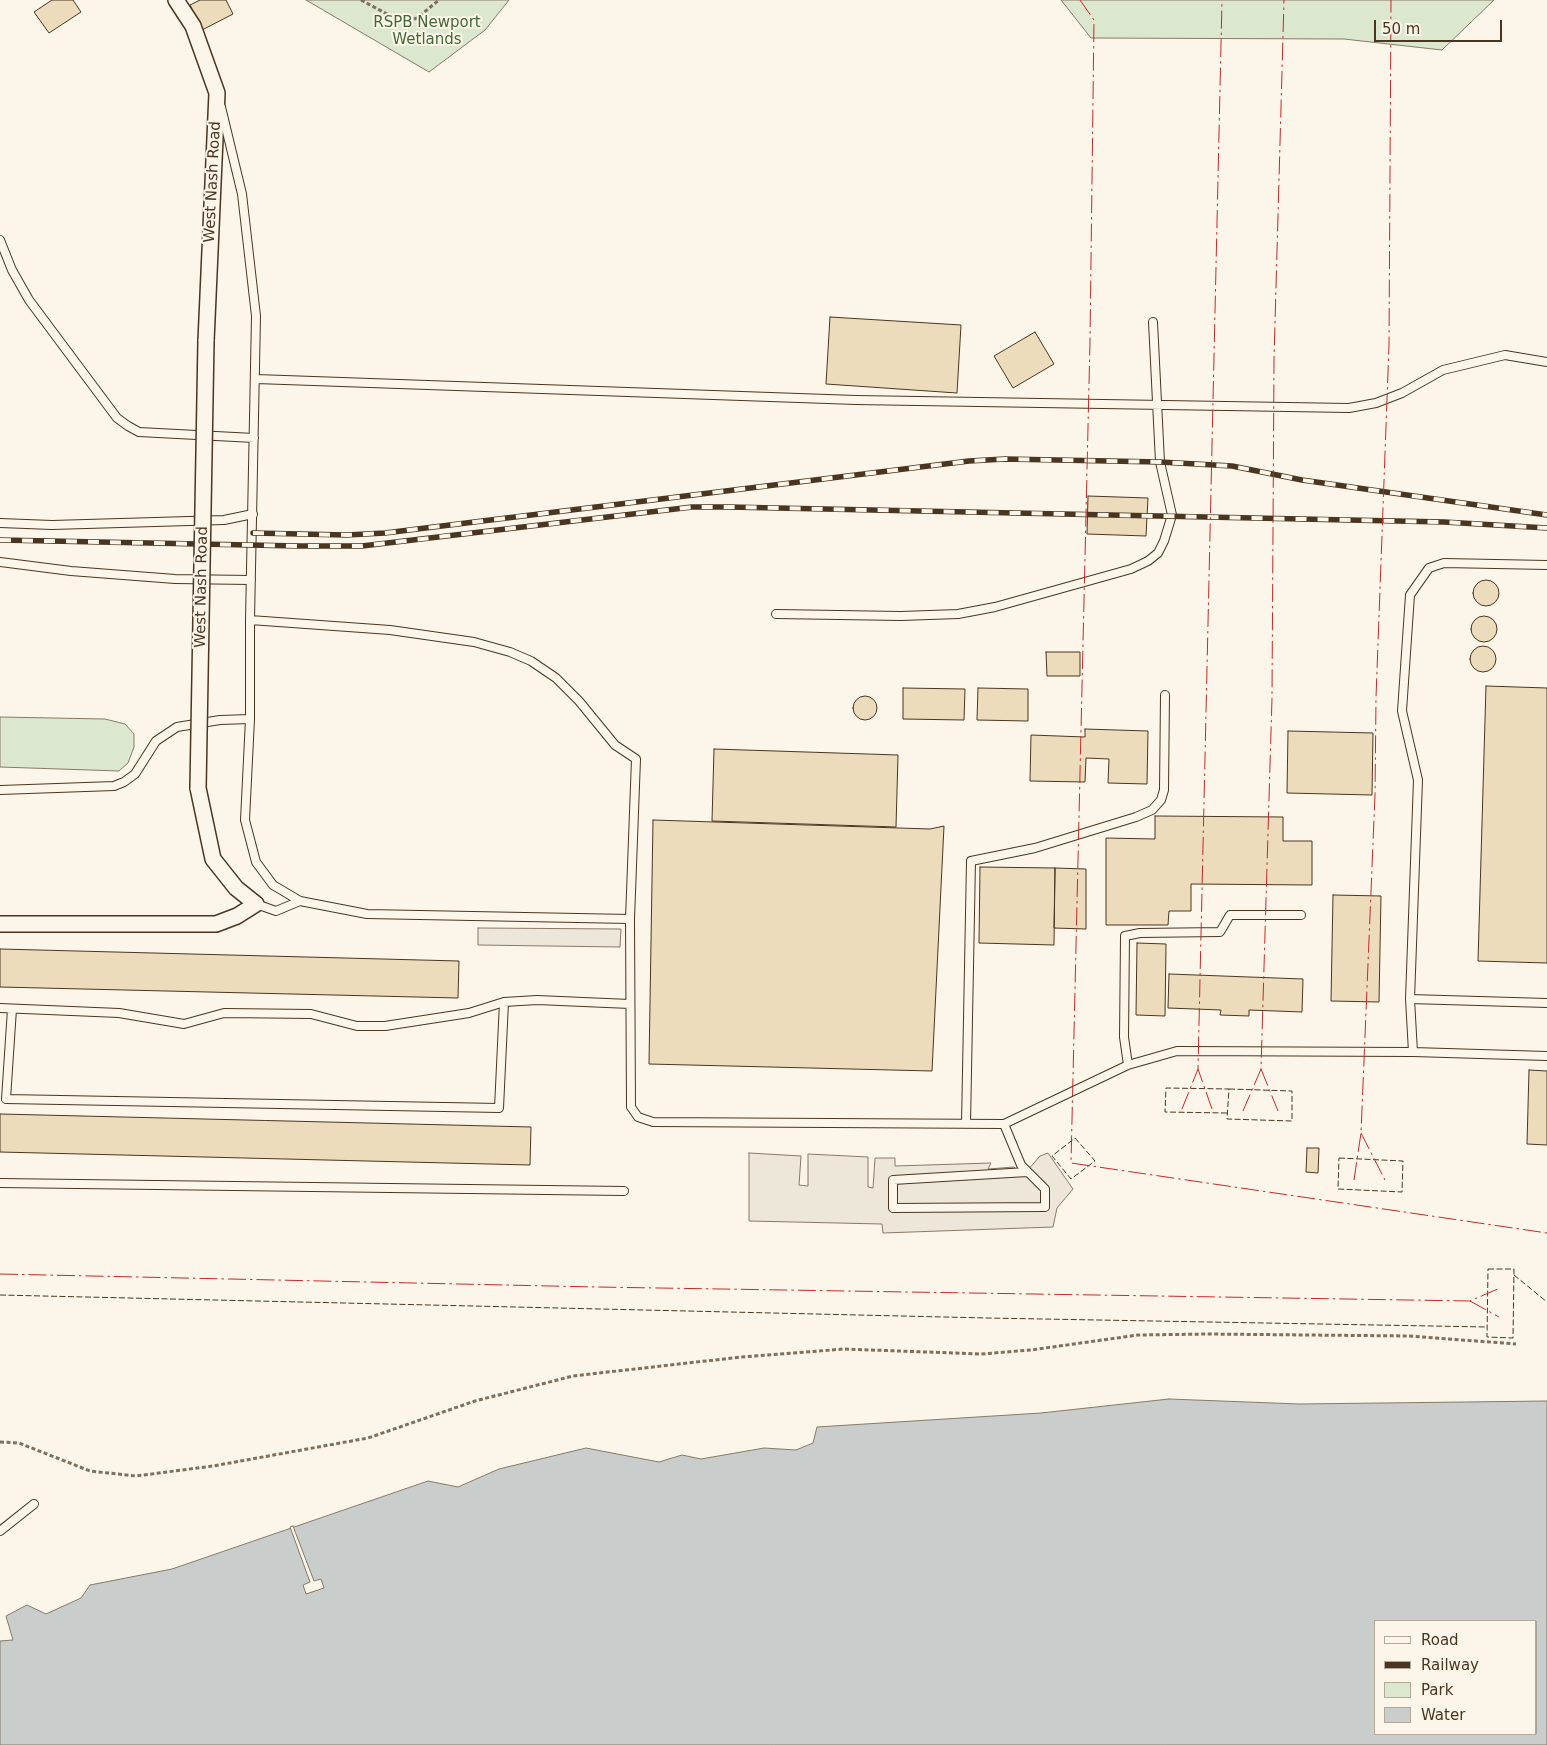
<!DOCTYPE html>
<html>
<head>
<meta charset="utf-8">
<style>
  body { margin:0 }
  #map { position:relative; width:1547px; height:1745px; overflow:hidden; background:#fbf6e9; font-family:"DejaVu Sans",sans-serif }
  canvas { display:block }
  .legend { position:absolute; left:1374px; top:1620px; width:162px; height:115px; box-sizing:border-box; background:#fbf6e9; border:1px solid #b4a999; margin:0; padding:6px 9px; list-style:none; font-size:15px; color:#4a3520 }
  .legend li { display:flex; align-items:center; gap:10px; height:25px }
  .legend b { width:25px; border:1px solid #b4a999 }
  .scale { position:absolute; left:1374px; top:20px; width:128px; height:22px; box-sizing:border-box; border:2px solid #4a3520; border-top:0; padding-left:6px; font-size:15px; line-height:18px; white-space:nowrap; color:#4a3520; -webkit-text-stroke:4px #fbf6e9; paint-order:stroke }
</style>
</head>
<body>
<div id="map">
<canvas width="1547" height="1745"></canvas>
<ul class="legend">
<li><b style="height:6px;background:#fbf6e9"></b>Road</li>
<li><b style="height:6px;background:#4a3520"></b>Railway</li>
<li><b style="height:14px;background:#dce7d0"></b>Park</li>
<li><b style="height:14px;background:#c9cecd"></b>Water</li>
</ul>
<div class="scale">50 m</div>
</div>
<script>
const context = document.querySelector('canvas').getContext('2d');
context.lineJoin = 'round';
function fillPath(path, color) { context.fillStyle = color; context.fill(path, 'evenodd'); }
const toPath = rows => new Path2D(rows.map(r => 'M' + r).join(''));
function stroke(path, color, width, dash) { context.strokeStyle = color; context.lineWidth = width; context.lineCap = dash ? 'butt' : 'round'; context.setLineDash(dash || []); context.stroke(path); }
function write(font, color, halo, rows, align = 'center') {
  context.font = font + ' "DejaVu Sans",sans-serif'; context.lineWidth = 4; context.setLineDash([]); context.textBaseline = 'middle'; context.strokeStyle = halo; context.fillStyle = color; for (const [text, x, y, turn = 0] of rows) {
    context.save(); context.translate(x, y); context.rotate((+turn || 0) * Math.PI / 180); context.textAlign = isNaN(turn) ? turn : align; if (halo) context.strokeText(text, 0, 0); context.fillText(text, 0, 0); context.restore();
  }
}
const green = toPath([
  [306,0,509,0,485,30,429,72,306,0],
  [1061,0,1494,0,1442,50,1344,39,1091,38,1061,0],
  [0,717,105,719,125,724,134,734,134,747,128,763,119,771,0,767,0,717]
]);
const parking = toPath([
  [478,928,621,929,620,947,478,945,478,928],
  [749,1153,801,1156,799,1185,808,1186,808,1154,868,1157,868,1187,873,1188,875,1158,895,1158,895,1166,991,1163,988,1169,1014,1167,1019,1172,1027,1171,1040,1156,1048,1153,1073,1189,1057,1208,1053,1227,883,1233,882,1224,749,1221,749,1153]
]);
const water = toPath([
  [1169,1399,1299,1404,1547,1401,1547,1745,0,1745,0,1641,13,1640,6,1616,27,1605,46,1614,81,1598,90,1585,172,1569,428,1481,458,1487,499,1469,586,1448,659,1462,682,1455,701,1459,764,1448,796,1450,813,1443,817,1427,1041,1413,1169,1399],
  [1376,1621,1536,1621,1536,1734,1376,1734,1376,1621]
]);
const pier = toPath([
  [293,1526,314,1581,321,1579,324,1588,306,1594,303,1585,310,1582,290,1527,293,1526]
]);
const building = toPath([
  [52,0,73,0,81,12,49,33,34,12,52,0],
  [200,0,226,0,233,14,202,30,190,5,200,0],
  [830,317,961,325,957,393,826,384,830,317],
  [1035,332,1054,364,1013,388,994,356,1035,332],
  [1088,496,1148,498,1146,536,1087,534,1088,496],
  '1473 593a13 13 0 1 1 26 0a13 13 0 1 1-26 0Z',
  '1471 629a13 13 0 1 1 26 0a13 13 0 1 1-26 0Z',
  '1470 659a13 13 0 1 1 26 0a13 13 0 1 1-26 0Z',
  [1046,652,1080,652,1080,676,1047,676,1046,652],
  [1486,686,1547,688,1547,963,1478,961,1486,686],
  [903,688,965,689,964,720,903,719,903,688],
  [978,688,1028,689,1028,721,977,720,978,688],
  '853 708a12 12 0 1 1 24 0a12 12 0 1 1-24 0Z',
  [1085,729,1148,731,1147,784,1108,783,1109,759,1086,758,1085,782,1030,781,1031,735,1085,737,1085,729],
  [1288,731,1373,733,1372,795,1287,793,1288,731],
  [714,749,898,755,896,827,712,821,714,749],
  [1155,816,1283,817,1283,841,1312,841,1312,885,1191,884,1191,911,1169,911,1168,925,1106,925,1106,838,1155,839,1155,816],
  [653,820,930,829,944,826,932,1071,649,1064,653,820],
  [980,867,1055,868,1054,945,979,943,980,867],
  [1055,868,1086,869,1086,929,1054,928,1055,868],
  [1333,895,1381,896,1379,1002,1331,1001,1333,895],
  [1137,943,1166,944,1165,1016,1136,1015,1137,943],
  [0,949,459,961,458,998,0,987,0,949],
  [1169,974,1303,979,1302,1012,1249,1010,1249,1016,1220,1015,1221,1010,1168,1008,1169,974],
  [1529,1070,1547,1071,1547,1145,1527,1144,1529,1070],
  [0,1114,531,1127,530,1165,0,1152,0,1114],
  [1307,1148,1319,1148,1318,1173,1306,1172,1307,1148]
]);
const path = toPath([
  [361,0,400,21,409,21,417,18,439,0],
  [0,1442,19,1443,90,1471,136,1476,213,1466,368,1438,475,1401,573,1376,741,1357,844,1349,981,1354,1031,1350,1138,1335,1208,1334,1409,1336,1516,1344]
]);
const service = toPath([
  [221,107,242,194,256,316,250,620,250,719,245,820,256,862,273,885,300,901,367,914,630,919,636,759,615,745,579,701,556,678,531,661,510,652,474,642,390,630,250,620],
  [0,240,12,270,29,300,117,418,128,426,139,432,254,438],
  [256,379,856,400,1349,408,1376,403,1402,393,1443,370,1505,355,1547,362],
  [0,523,52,525,224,520,253,514],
  [0,562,71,571,175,579,251,580],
  [776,614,901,616,958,614,995,607,1131,569,1148,561,1158,553,1164,541,1172,515,1160,462,1153,322],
  [0,790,114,786,124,782,135,774,156,741,177,727,220,720,250,719],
  [256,904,276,911,300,901],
  [630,919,631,1107,638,1117,653,1122,1004,1124,1128,1065,1177,1051,1413,1052,1547,1056],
  [1410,999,1547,1003],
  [0,1008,119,1013,184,1024,224,1013,311,1014,357,1026,385,1026,469,1013,504,1002,537,1000,630,1004],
  [12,1009,6,1099,499,1108,504,1002],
  [1413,1052,1410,999,1418,780,1402,711,1410,595,1429,568,1444,563,1547,565],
  [1128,1065,1124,1037,1125,936,1140,933,1220,932,1230,915,1301,915],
  [966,1124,971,861,1035,848,1136,817,1152,810,1161,800,1164,790,1165,695],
  [1004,1124,1021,1165,1045,1189,1045,1207,893,1208,893,1180,1027,1172],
  [0,1183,624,1191],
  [0,1531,34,1504]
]);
const minor = toPath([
  [176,0,193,26,217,93,206,341],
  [0,924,216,924,237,916,256,904,236,888,213,859,198,788]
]);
const rail = toPath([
  [253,533,347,535,385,533,969,461,1005,459,1160,462,1232,466,1302,480,1547,515],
  [0,540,299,546,362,546,692,507,729,507,1444,522,1547,528]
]);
const minorBridge = toPath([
  [198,788,206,341]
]);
const fence = toPath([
  [1229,1089,1292,1091,1292,1121,1227,1119,1229,1089],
  [1227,1113,1165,1112,1166,1088,1229,1089],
  [1075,1138,1095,1161,1071,1179,1052,1156,1075,1138],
  [1339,1158,1403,1161,1402,1192,1338,1189,1339,1158],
  [1488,1269,1514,1269,1513,1338,1487,1337,1488,1269],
  [1514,1275,1547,1302],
  [0,1295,987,1318,1487,1327]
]);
const power = toPath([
  [1080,0,1094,20,1090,341,1071,1163,1547,1233],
  [1261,1069,1278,1111],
  [1182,1109,1198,1069],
  [1212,1109,1198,1069,1222,0],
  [1243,1111,1261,1069,1272,698,1274,359,1284,0],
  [1361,1133,1385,1180],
  [1354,1180,1361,1133,1375,795,1376,698,1389,345,1391,0],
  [0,1274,596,1287,1470,1301,1500,1288],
  [1470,1301,1499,1317]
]);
const parkNames = [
  ["RSPB Newport",427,23],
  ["Wetlands",427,40]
];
const streetNames = [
  ["West Nash Road",213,182,-87],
  ["West Nash Road",202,587,-89]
];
fillPath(green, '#dce7d0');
stroke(green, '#887966', 1);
fillPath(parking, '#ede7d9');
stroke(parking, '#887966', 1);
fillPath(water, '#c9cecd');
stroke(water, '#887966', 1);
fillPath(pier, '#fbf6e9');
stroke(pier, '#887966', 1);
fillPath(building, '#ecdcbc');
stroke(building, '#4a3520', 1);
stroke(service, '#4a3520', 10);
stroke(minor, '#4a3520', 18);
stroke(path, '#7f6f5c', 3, [4, 2.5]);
stroke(service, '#fbf6e9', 8);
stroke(minor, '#fbf6e9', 15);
stroke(rail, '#4a3520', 5.5);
stroke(rail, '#fbf6e9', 4, [11]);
stroke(minorBridge, '#4a3520', 18, []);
stroke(minorBridge, '#fbf6e9', 15);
stroke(fence, '#4a3520', 1, [6, 2.5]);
stroke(power, '#c62828', 1, [18, 4, 2.5, 4]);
write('15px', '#436837', '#fbf6e9', parkNames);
write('15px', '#4a3520', '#fbf6e9', streetNames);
</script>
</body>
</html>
